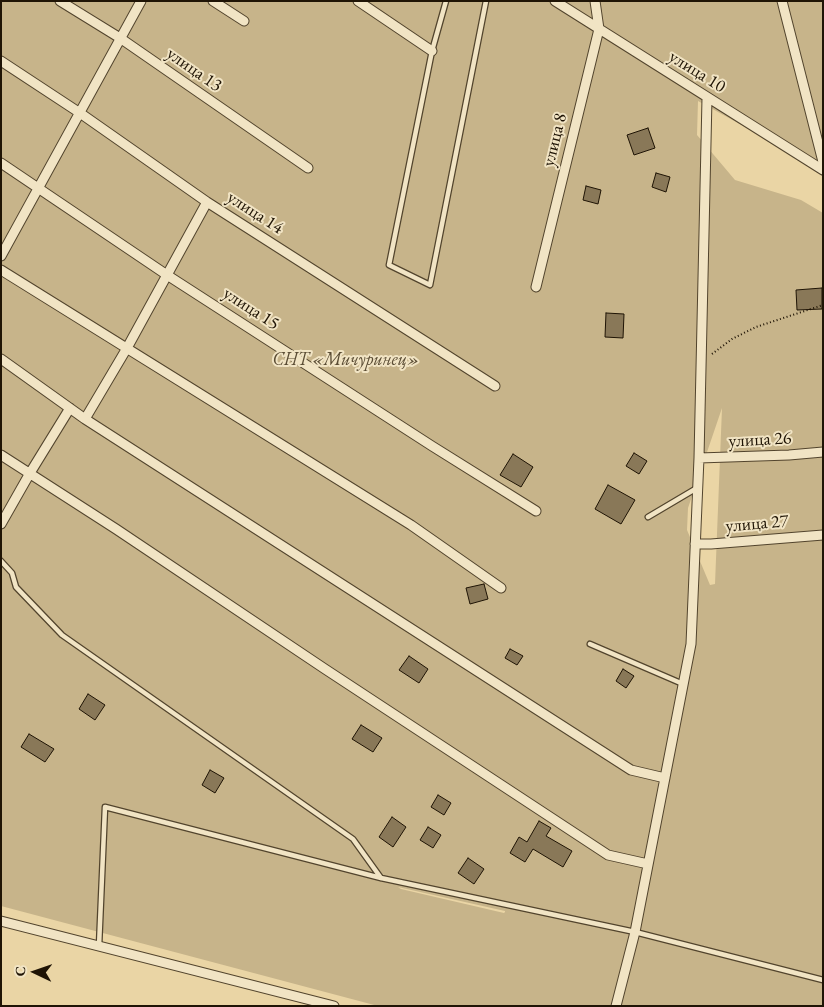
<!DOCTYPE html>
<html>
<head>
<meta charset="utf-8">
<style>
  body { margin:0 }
  #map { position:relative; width:824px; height:1007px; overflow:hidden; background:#ead5a5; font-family:"EB Garamond",serif }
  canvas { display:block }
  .frame { position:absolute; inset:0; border:2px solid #1f1405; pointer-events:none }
  .north { position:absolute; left:10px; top:947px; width:50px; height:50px; -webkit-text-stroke:4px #f1e4c4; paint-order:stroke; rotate:273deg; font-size:14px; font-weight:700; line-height:20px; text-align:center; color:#1f1405 }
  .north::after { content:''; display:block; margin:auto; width:18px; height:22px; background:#1f1405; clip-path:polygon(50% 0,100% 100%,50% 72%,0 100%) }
</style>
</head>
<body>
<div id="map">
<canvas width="824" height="1007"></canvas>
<div class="frame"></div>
<div class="north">С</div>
</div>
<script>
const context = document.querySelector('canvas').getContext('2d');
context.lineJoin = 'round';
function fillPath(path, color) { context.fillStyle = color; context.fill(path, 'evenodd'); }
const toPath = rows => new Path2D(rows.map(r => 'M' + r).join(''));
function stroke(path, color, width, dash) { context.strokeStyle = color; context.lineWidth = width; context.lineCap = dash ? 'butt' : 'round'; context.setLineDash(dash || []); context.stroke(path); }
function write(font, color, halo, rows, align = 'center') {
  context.font = font + ' "EB Garamond",serif'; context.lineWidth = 4; context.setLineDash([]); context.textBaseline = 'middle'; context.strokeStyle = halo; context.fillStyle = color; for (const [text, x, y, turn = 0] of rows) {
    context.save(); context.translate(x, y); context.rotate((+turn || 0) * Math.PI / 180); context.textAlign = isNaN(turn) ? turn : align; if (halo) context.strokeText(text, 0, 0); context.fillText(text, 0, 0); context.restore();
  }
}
const green = toPath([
  [1,1,823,1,823,170,698,101,697,135,735,180,801,200,823,213,823,1006,378,1006,1,906],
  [722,408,715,584,710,585,687,530,688,508],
  [398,887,505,911,505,912,504,913,401,889]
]);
const building = toPath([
  [648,128,655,148,634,155,627,135,648,128],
  [656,173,670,177,666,192,652,187,656,173],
  [586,186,601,190,598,204,583,200,586,186],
  [822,288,822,309,797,310,796,290,822,288],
  [606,313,624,314,623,338,605,337,606,313],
  [634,453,647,461,639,474,626,466,634,453],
  [513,454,533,467,521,487,500,475,513,454],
  [608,485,635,500,621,524,595,509,608,485],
  [484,584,488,599,470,604,466,588,484,584],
  [510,649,523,656,517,665,505,658,510,649],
  [409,656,428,669,419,683,399,670,409,656],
  [623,669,634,676,626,688,616,681,623,669],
  [88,694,105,705,95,720,79,709,88,694],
  [361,725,382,738,373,752,352,739,361,725],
  [29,734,54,749,45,762,21,747,29,734],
  [210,770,224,778,215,793,202,785,210,770],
  [438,795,451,803,444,815,431,807,438,795],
  [392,817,406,827,393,847,379,837,392,817],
  [539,821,551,828,546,836,572,851,563,867,533,849,525,862,510,853,519,837,527,842,539,821],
  [428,827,441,835,433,848,420,840,428,827],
  [468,858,484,869,474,884,458,873,468,858]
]);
const path = toPath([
  [712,354,732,339,756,327,823,305]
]);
const service = toPath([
  [446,1,432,51,389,265,430,285,486,1],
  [648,517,697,488],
  [1,561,12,573,16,587,62,635,353,839,381,878],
  [590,644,683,684],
  [99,946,105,807,381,878,635,932,823,980]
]);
const minor = toPath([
  [60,1,120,38,308,168],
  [213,1,244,21],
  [358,1,432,51],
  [555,1,823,170],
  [782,1,823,162],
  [1,61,80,113,207,202,495,386],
  [1,163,167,275,432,446,536,511],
  [1,256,141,1],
  [1,270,411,525,501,588],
  [536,287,599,29,595,1],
  [1,359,85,419,631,770,665,778],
  [85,419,127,348,207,202],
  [1,455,116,529,325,669,608,855,648,864],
  [699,458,789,455,823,452],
  [1,524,30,473,70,408],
  [695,544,711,544,823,535],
  [1,921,334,1006],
  [616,1006,635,932,691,644,699,458,707,98]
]);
const streetNames = [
  ["улица 13",194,70,35],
  ["улица 10",697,72,32],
  ["улица 8",555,140,-76],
  ["улица 14",255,213,33],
  ["улица 15",251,309,33],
  ["улица 26",760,440,-3],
  ["улица 27",757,524,-5]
];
const parkNames = [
  ["СНТ «Мичуринец»",346,360]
];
fillPath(green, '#c7b48a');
fillPath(building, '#897858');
stroke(building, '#1f1405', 1);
stroke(service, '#52442d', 7);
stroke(minor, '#52442d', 11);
stroke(path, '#1f1405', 2, [1, 2.5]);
stroke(service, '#f1e4c4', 4.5);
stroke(minor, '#f1e4c4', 9);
write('18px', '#1f1405', '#f1e4c4', streetNames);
write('italic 18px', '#5a4c34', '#f1e4c4', parkNames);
</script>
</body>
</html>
